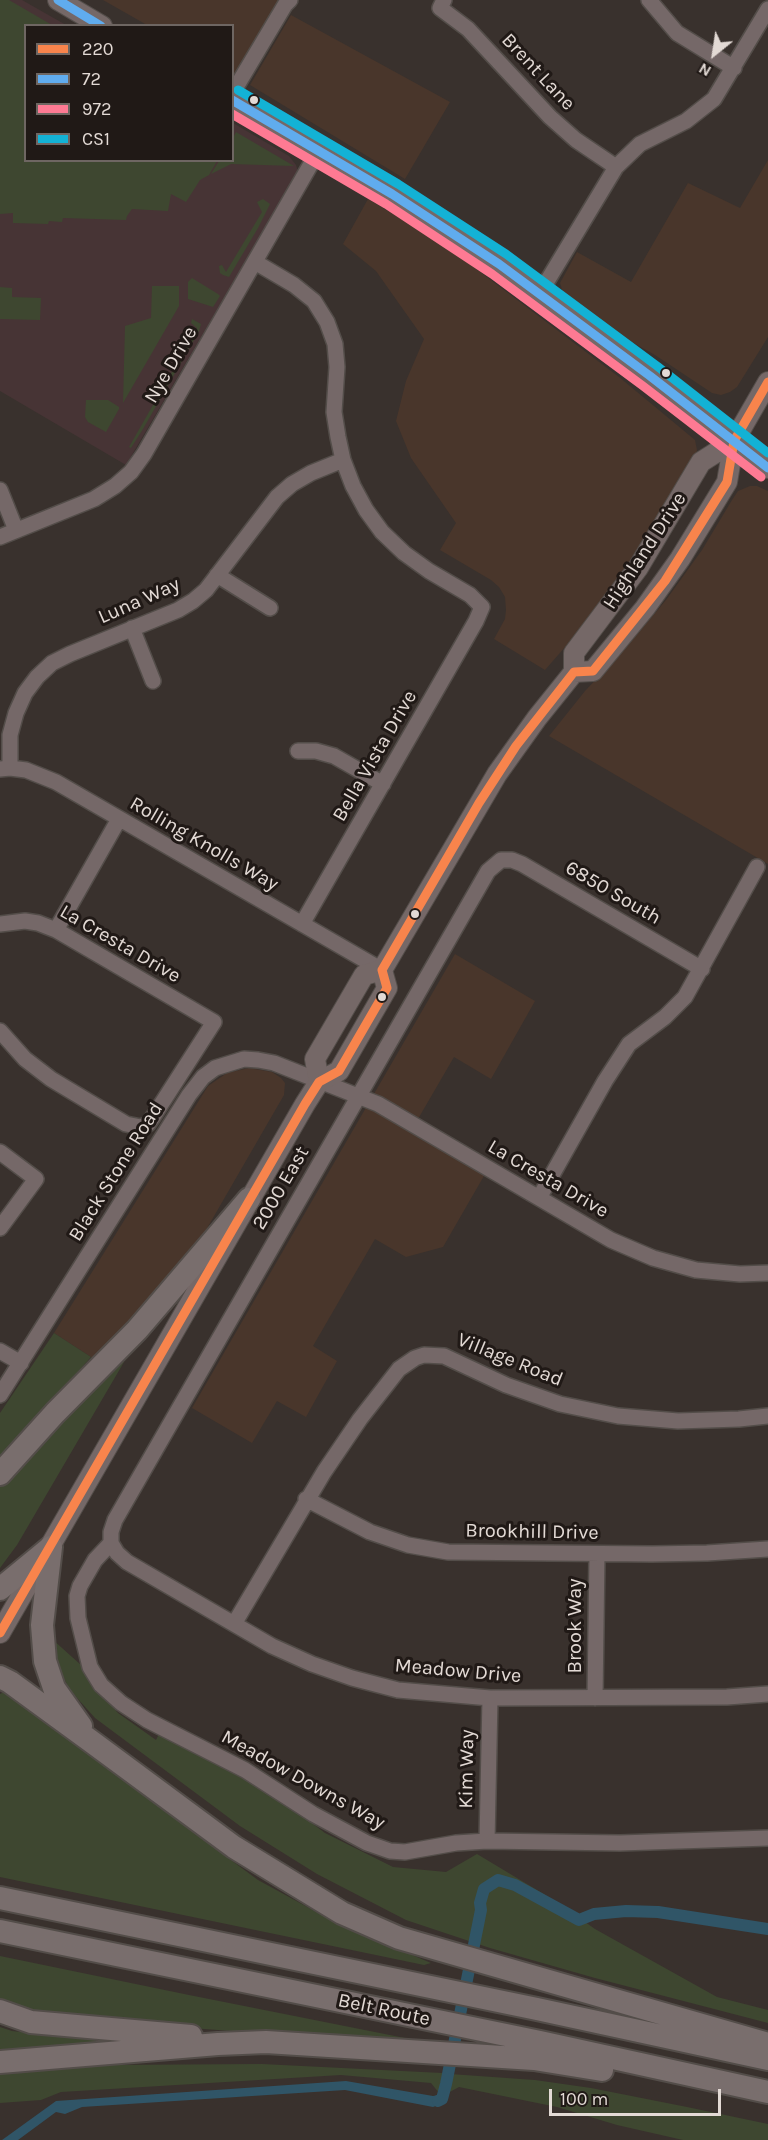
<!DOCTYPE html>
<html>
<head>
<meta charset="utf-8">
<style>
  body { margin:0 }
  #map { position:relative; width:768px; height:2140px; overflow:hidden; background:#39312d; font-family:Karla,sans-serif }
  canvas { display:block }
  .legend { position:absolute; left:24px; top:24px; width:210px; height:138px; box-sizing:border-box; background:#201916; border:2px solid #6e6662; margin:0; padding:8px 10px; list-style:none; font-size:18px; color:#e3dad5 }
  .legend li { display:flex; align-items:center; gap:12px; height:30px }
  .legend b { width:30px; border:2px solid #6e6662 }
  .north { position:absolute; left:684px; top:24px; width:60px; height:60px; -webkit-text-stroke:4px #201916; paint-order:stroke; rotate:210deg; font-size:16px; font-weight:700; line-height:24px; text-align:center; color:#e3dad5 }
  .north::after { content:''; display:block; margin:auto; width:21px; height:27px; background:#e3dad5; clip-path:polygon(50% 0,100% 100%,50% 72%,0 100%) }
  .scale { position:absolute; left:549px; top:2089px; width:172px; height:27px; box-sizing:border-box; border:3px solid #e3dad5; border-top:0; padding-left:8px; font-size:18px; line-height:21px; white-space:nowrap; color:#e3dad5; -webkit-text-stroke:4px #201916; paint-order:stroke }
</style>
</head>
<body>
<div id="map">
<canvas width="768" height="2140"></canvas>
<ul class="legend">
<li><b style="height:8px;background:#f8844c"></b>220</li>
<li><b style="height:8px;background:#60acee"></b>72</li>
<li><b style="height:8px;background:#fe7a93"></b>972</li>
<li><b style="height:8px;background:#13b2d5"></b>CS1</li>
</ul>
<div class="north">N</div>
<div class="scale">100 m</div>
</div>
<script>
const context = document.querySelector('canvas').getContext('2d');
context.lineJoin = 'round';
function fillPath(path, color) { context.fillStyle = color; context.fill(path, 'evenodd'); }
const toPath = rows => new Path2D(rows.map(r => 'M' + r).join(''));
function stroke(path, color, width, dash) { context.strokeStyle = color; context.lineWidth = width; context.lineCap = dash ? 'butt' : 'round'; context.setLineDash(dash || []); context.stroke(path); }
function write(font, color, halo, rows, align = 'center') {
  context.font = font + ' Karla,sans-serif'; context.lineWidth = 6; context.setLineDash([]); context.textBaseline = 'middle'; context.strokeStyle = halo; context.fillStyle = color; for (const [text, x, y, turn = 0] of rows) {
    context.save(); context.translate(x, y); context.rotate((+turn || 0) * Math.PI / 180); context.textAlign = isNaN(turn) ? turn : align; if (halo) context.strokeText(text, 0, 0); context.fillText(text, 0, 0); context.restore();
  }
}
const built = toPath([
  [103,0,281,0,236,77,233,76,232,26,147,25],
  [291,15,450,102,405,179,250,85],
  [768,160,768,337,737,387,730,392,721,395,712,393,655,355,605,327,564,296,560,283,577,252,631,282,688,183,740,208],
  [368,199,440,242,475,268,619,377,695,440,697,450,696,458,623,574,593,615,545,670,494,639,505,619,506,610,505,597,499,587,491,580,440,550,456,523,411,458,396,421,406,381,424,339,376,271,343,244],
  [750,486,757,486,768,491,768,864,549,736,585,691,624,650,666,600,702,550,732,500,738,491],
  [455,954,535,1001,491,1079,454,1057,418,1119,492,1162,443,1247,406,1257,375,1239,313,1346,337,1361,306,1417,277,1401,252,1443,192,1408],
  [249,1068,272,1072,281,1078,285,1083,284,1095,206,1230,190,1253,97,1359,91,1357,54,1333,208,1086,227,1073]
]);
const education = toPath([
  [0,0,22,0,66,25,26,26,26,160,232,160,233,123,289,156,296,165,298,172,126,465,0,391]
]);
const green = toPath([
  [0,0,9,0,52,25,26,26,26,160,217,161,209,175,200,180,186,202,171,194,168,211,132,209,127,216,126,220,63,218,62,222,49,221,48,224,13,223,13,213,0,214],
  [236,132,294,166,231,164,211,174,219,161,232,160,233,138],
  [263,199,270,204,258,228,229,277,223,275,220,273,219,266,222,265,226,272,262,212,257,202],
  [192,278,218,294,220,296,213,307,188,299,188,282],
  [152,286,179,286,179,306,123,403,125,326,151,318],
  [0,287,12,288,12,297,41,298,40,320,0,319],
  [192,319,201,324,199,331,143,429,131,448,129,447,197,328,191,323],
  [86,400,108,400,119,407,119,409,106,432,88,422,85,417],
  [54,1333,91,1357,0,1461,0,1413],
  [122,1360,124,1362,17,1545,0,1568,0,1485,89,1390],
  [52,1639,81,1665,97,1689,118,1713,156,1740,159,1734,268,1790,325,1833,393,1867,446,1872,477,1854,557,1902,595,1929,717,1997,768,2010,768,2023,595,1978,490,1948,406,1920,317,1874,240,1826,95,1718,69,1689,54,1656],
  [4,1692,258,1880,333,1921,431,1963,424,1965,0,1877,0,1694],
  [0,1956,189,1995,425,2042,370,2041,149,2025,0,2010],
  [0,2027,12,2031,95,2040,106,2043,0,2052],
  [262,2064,442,2073,443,2076,439,2093,431,2083,341,2075,61,2092,41,2100,0,2103,0,2073,105,2065],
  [450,2074,535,2080,591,2088,687,2107,768,2124,768,2140,683,2140,617,2125,557,2107,459,2087,446,2094]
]);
const water = toPath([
  [346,2081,433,2096,439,2095,441,2088,450,2091,446,2102,433,2107,345,2090,82,2107,65,2114,56,2112,18,2140,2,2140,56,2101]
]);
const canal = toPath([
  [438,2101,442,2099,446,2084,481,1910,480,1903,484,1889,498,1880,515,1885,579,1920,594,1914,626,1911,658,1912,768,1929]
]);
const minor = toPath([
  [444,0,440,8,468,29,550,117,576,140,616,167],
  [649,0,677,33,734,68],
  [232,94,285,5,290,0],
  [255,262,294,285,314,301,327,322,335,344,337,367,334,412,338,437,343,460,353,486,366,510,382,532,404,553,429,571,470,595,482,607,476,621,302,924],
  [540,293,616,167,640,144,686,121,714,99,768,9],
  [0,490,16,530],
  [0,537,94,499,115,486,131,472,144,454,319,150],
  [217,575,270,608],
  [132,628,153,681],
  [298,751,316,751,334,756,383,784],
  [10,768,10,735,16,713,25,693,37,677,52,663,70,654,178,610,193,601,206,590,277,497,292,484,311,473,343,460],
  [0,769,10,768,26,770,56,782,382,970],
  [0,924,25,921,38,923,56,930,214,1022,153,1117,148,1124,141,1127,126,1124,51,1079,25,1059,0,1031],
  [56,930,119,819],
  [702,969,522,864,512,860,501,860,488,871,115,1520,111,1532,111,1543,117,1553,127,1562,272,1646,312,1664,352,1678,398,1690,490,1698,727,1697,768,1694],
  [0,1152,36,1179,0,1228],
  [539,1198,605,1081,629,1044,665,1017,685,997,757,867],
  [0,1351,21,1363],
  [0,1395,189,1095,203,1077,215,1068,244,1059,258,1060,274,1063,378,1104,611,1240,653,1258,696,1270,740,1274,768,1273],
  [306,1499,370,1532,408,1545,448,1552,652,1554,707,1553,768,1549],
  [111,1543,95,1560,80,1586,77,1596,78,1618,90,1667,101,1685,121,1703,147,1720,245,1770,313,1814,367,1843,390,1851,405,1852,456,1843,487,1841,620,1843,768,1838],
  [234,1624,324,1472,360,1419,399,1369,415,1358,424,1355,444,1356,506,1385,560,1404,618,1416,678,1421,739,1419,768,1416],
  [595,1698,597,1554],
  [487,1841,490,1698]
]);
const major = toPath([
  [58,0,102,26],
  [232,100,392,194,499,264,650,376,768,468],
  [574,672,593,671,645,608,680,559,727,482,734,441,768,382],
  [319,1082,315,1059,364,975,382,970,497,774,537,718,574,672,574,653,638,568,701,462,734,441],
  [0,1633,305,1104,319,1082,339,1071,387,988,382,970]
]);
const highway = toPath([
  [0,1474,55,1413,137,1330,249,1199],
  [51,1547,42,1625,45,1661,54,1688,81,1726],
  [0,1589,51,1547],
  [0,1677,10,1682,92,1742,234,1847,342,1913,399,1938,768,2044],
  [0,1898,537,2009,768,2059],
  [0,1931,540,2042,768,2092],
  [0,2011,31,2022,191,2036],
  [0,2062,218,2044,266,2042,534,2059,602,2070]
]);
const bus1 = toPath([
  [0,1633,305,1104,319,1082,339,1071,387,988,382,970,479,803,516,746,574,672,593,671,665,581,727,482,734,441,768,382]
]);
const bus2 = toPath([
  [58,0,101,26],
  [232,100,392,194,499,264,650,376,768,468]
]);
const bus3 = toPath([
  [232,114,386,204,492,274,643,386,761,477]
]);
const bus4 = toPath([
  [238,90,398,184,506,254,657,366,768,453]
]);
const markers = [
  [254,100,5,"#e3dad5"],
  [666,373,5,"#e3dad5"],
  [415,914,5,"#e3dad5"],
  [382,997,5,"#e3dad5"]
];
const streetNames = [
  ["Brent Lane",538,72,47],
  ["Nye Drive",171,365,-60],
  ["Highland Drive",645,551,-57],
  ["Luna Way",139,601,-24],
  ["Bella Vista Drive",375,756,-60],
  ["Rolling Knolls Way",204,844,30],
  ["6850 South",613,893,30],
  ["La Cresta Drive",120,944,30],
  ["Black Stone Road",116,1172,-58],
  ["La Cresta Drive",548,1179,30],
  ["2000 East",281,1188,-60],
  ["Village Road",510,1360,22],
  ["Brookhill Drive",532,1532,1],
  ["Brook Way",575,1626,-90],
  ["Meadow Drive",458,1671,5],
  ["Kim Way",467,1769,-89],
  ["Meadow Downs Way",303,1780,29],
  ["Belt Route",384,2010,12]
];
fillPath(built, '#49362b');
fillPath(education, '#473435');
fillPath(green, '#3e4730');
fillPath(water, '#305567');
stroke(canal, '#305567', 12);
stroke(minor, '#534d49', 18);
stroke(major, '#534d49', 22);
stroke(highway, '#534d49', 26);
stroke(minor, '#756868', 15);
stroke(major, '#756867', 20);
stroke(highway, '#796e6d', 22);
stroke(bus1, '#f8844c', 9);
stroke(bus2, '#60acee', 9);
stroke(bus3, '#fe7a93', 9);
stroke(bus4, '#13b2d5', 9);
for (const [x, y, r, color] of markers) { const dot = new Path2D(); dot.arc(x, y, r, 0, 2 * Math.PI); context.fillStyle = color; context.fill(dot); stroke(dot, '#201916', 2); }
write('20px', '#e3dad5', '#201916', streetNames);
</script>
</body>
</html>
